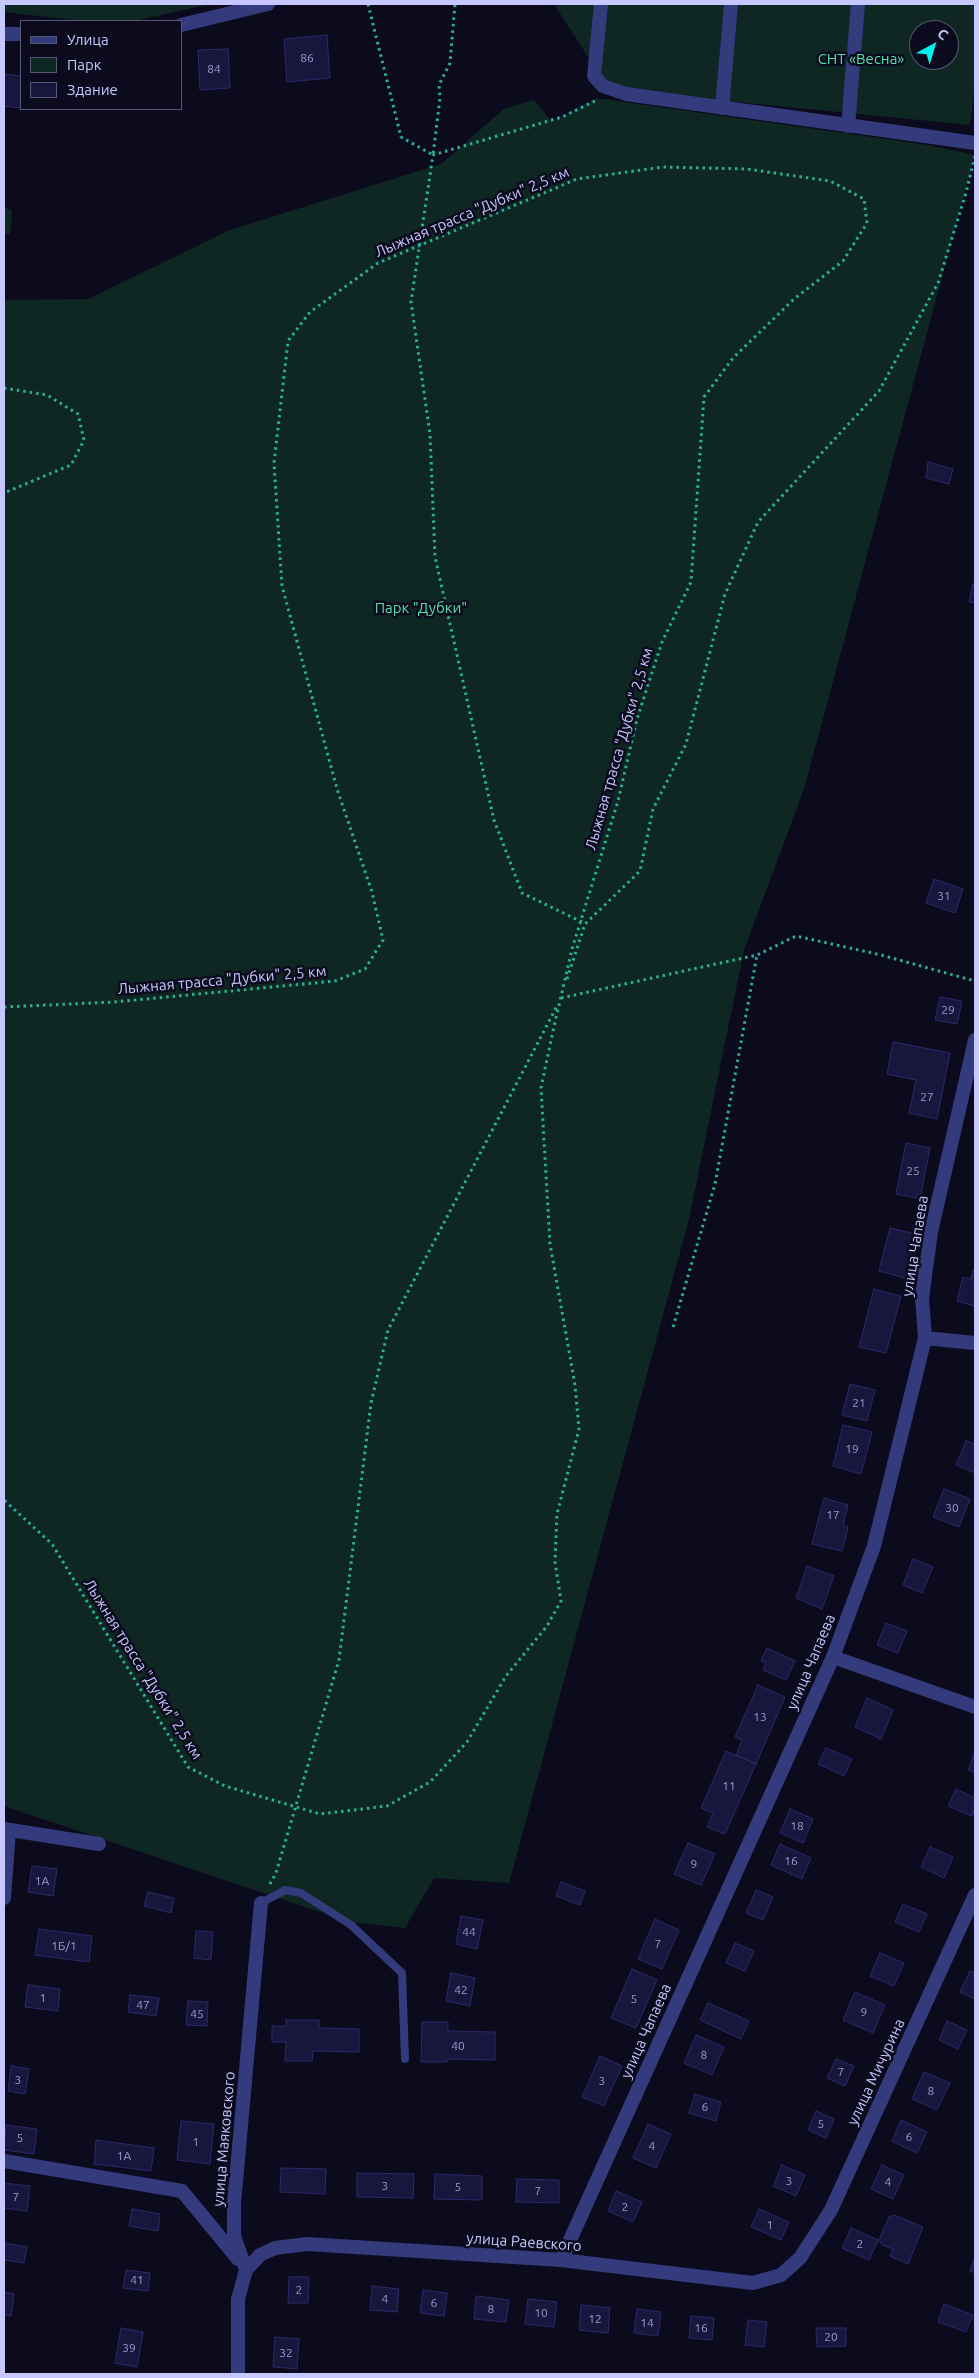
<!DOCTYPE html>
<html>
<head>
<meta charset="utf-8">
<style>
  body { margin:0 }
  #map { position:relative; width:979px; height:2378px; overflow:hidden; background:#0c0b1d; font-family:Ubuntu,sans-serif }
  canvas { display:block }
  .frame { position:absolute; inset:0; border:5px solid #c6c7ff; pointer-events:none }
  .legend { position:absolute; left:20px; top:20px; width:162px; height:90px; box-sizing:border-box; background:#0c0b1d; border:1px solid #565677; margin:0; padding:6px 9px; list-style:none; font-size:15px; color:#c6c7ff }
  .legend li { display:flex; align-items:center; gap:10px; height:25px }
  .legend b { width:25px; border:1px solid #565677 }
  .north { position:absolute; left:909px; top:20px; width:50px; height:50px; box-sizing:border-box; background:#0c0b1d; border:1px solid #565677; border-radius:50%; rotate:39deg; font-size:14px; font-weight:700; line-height:20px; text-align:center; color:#c6c7ff }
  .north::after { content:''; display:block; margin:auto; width:18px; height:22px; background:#00f1eb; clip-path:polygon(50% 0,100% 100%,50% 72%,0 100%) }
</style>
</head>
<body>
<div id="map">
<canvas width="979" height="2378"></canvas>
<div class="frame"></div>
<ul class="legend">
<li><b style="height:6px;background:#343b7d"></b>Улица</li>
<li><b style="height:14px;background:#0e2723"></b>Парк</li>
<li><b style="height:14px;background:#19163e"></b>Здание</li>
</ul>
<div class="north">С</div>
</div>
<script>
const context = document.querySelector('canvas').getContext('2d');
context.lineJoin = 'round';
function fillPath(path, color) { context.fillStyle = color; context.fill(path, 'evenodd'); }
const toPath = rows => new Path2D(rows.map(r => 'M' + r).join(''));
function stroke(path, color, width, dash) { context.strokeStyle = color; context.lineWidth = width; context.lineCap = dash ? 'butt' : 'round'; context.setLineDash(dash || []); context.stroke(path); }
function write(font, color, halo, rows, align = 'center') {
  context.font = font + ' Ubuntu,sans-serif'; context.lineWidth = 5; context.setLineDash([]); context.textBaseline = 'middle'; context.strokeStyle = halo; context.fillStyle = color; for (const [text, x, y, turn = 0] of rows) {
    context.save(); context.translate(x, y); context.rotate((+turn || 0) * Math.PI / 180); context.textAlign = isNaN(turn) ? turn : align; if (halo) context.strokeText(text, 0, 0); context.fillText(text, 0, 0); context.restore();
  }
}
const green = toPath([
  [4,4,211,4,134,21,81,21,4,12],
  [554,4,975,4,975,85,970,125,626,91,601,77],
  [919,30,949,30,949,60,919,60],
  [596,98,928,145,975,155,804,789,744,950,689,1219,509,1883,434,1878,405,1928,350,1922,4,1806,4,300,88,299,230,230,441,164,504,109,534,100,552,122],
  [4,207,12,211,10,234,4,234]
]);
const building = toPath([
  [327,35,330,78,287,82,284,39,327,35],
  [228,49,230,88,200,90,198,50,228,49],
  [4,74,21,76,21,108,4,106,4,74],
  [928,462,953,469,949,484,926,478,928,462],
  [973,584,975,584,975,603,969,602,973,584],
  [934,879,963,889,955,913,926,903,934,879],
  [940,997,962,1001,957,1024,935,1020,940,997],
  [893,1042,950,1053,937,1119,909,1113,916,1080,887,1074,893,1042],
  [906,1143,930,1148,920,1199,896,1194,906,1143],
  [890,1228,916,1234,905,1278,879,1271,890,1228],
  [973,1271,975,1272,975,1306,957,1301,963,1277,971,1279,973,1271],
  [874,1289,901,1296,886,1353,859,1347,874,1289],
  [850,1384,875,1390,867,1421,842,1415,850,1384],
  [843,1425,872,1432,861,1474,833,1466,843,1425],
  [966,1441,975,1444,975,1473,956,1465,966,1441],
  [944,1489,970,1499,959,1527,933,1517,944,1489],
  [824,1498,848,1505,843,1525,848,1527,842,1551,812,1544,824,1498],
  [913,1559,933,1567,922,1593,903,1585,913,1559],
  [807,1566,834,1576,822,1609,796,1598,807,1566],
  [886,1623,907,1631,898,1653,877,1645,886,1623],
  [767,1648,795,1661,786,1680,763,1670,766,1663,761,1661,767,1648],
  [758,1685,785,1697,756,1764,736,1755,742,1740,735,1737,758,1685],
  [867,1698,893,1710,881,1739,855,1727,867,1698],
  [826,1748,852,1759,844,1776,818,1764,826,1748],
  [726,1751,756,1764,725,1834,707,1827,713,1813,701,1808,726,1751],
  [975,1752,975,1773,968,1770,975,1752],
  [956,1789,975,1798,975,1807,972,1816,948,1806,956,1789],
  [790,1809,813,1819,803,1843,780,1833,790,1809],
  [688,1843,715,1854,701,1885,674,1874,688,1843],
  [780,1844,811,1858,802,1879,771,1865,780,1844],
  [930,1847,953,1857,944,1878,921,1867,930,1847],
  [32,1866,57,1869,53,1896,28,1892,32,1866],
  [561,1882,585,1891,580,1905,556,1896,561,1882],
  [756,1890,773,1897,763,1920,746,1913,756,1890],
  [148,1892,174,1898,171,1913,144,1906,148,1892],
  [903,1904,927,1914,919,1932,895,1922,903,1904],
  [461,1916,483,1920,477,1949,456,1944,461,1916],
  [655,1919,679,1930,662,1969,638,1959,655,1919],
  [39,1929,92,1936,89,1962,35,1955,39,1929],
  [196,1931,213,1932,211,1960,194,1958,196,1931],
  [735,1943,754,1951,745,1971,726,1963,735,1943],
  [880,1953,904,1963,894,1986,870,1976,880,1953],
  [632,1969,657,1980,636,2028,611,2018,632,1969],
  [970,1971,975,1973,975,1999,960,1992,970,1971],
  [451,1973,475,1978,470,2006,446,2001,451,1973],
  [28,1985,60,1989,58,2011,25,2007,28,1985],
  [855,1992,885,2005,873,2033,843,2020,855,1992],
  [130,1995,159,1998,156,2016,128,2012,130,1995],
  [188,2001,208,2002,207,2026,186,2025,188,2001],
  [708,2003,749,2021,741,2039,700,2020,708,2003],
  [286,2020,319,2020,319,2028,359,2029,359,2052,313,2051,312,2061,285,2061,286,2042,272,2042,272,2026,286,2026,286,2020],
  [947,2021,967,2030,958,2049,939,2040,947,2021],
  [422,2022,448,2022,448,2031,495,2032,495,2060,447,2059,447,2062,421,2062,422,2022],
  [696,2035,724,2047,712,2075,684,2063,696,2035],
  [600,2056,622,2066,604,2106,582,2097,600,2056],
  [836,2059,854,2066,845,2086,827,2078,836,2059],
  [11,2066,29,2069,25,2094,8,2091,11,2066],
  [924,2072,950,2083,937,2110,912,2099,924,2072],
  [695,2094,721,2102,716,2121,689,2113,695,2094],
  [816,2111,834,2119,826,2138,808,2130,816,2111],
  [901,2120,927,2132,917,2153,892,2141,901,2120],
  [181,2121,214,2124,210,2164,177,2160,181,2121],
  [648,2124,671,2134,656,2168,633,2158,648,2124],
  [6,2125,37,2129,34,2154,4,2150,6,2125],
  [96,2140,154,2148,151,2171,94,2164,96,2140],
  [782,2165,805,2175,796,2196,773,2186,782,2165],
  [882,2165,904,2175,893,2199,871,2189,882,2165],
  [281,2168,326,2169,325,2194,280,2192,281,2168],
  [357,2173,414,2174,413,2198,357,2197,357,2173],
  [435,2174,482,2176,482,2200,434,2199,435,2174],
  [517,2179,559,2180,559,2203,516,2202,517,2179],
  [4,2183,30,2186,27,2211,4,2208,4,2183],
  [616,2191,642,2202,633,2222,608,2211,616,2191],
  [132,2209,160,2214,158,2231,129,2226,132,2209],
  [759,2209,789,2222,781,2240,751,2227,759,2209],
  [894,2215,923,2227,908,2264,890,2256,893,2249,882,2245,879,2240,889,2217,894,2215],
  [851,2228,878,2240,869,2260,842,2248,851,2228],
  [4,2243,27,2247,24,2263,4,2260,4,2243],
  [975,2257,975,2273,970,2271,975,2257],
  [126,2270,150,2273,148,2291,123,2288,126,2270],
  [289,2277,309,2277,308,2303,288,2303,289,2277],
  [372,2286,399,2289,397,2312,370,2310,372,2286],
  [423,2290,447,2293,444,2316,420,2313,423,2290],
  [4,2292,14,2294,11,2316,4,2315,4,2292],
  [476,2296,509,2300,506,2322,474,2319,476,2296],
  [528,2299,557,2302,554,2327,525,2324,528,2299],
  [944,2304,973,2315,966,2332,938,2322,944,2304],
  [581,2305,610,2308,608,2333,579,2330,581,2305],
  [637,2309,661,2312,658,2336,634,2333,637,2309],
  [691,2316,714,2318,712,2340,689,2338,691,2316],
  [748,2320,767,2322,764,2347,745,2345,748,2320],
  [121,2328,143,2332,137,2367,115,2363,121,2328],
  [816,2328,846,2328,846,2346,817,2347,816,2328],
  [275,2337,299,2339,297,2369,273,2367,275,2337]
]);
const path = toPath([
  [368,4,401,137,433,155,440,98,439,85,450,63,455,4],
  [4,388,47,395,78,414,84,440,71,465,4,493],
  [582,922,522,893,494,820,435,557,430,434,411,302,433,155,562,117,597,100],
  [567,979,585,924,640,871,653,809,686,744,725,594,758,522,879,391,938,283,966,193,975,156],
  [561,998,757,955,796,936,881,955,975,981],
  [4,1007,114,1002,335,981,365,969,383,940,372,892,337,789,282,586,274,463,288,341,310,312,378,263,577,179,663,167,747,169,830,181,864,199,867,223,843,261,794,299,733,358,704,397,691,582,662,642,637,719,618,801,572,949,553,1031,541,1088,550,1244,575,1385,579,1429,557,1514,555,1562,561,1601,547,1626,506,1676,467,1742,430,1782,387,1806,320,1814,225,1786,188,1767,52,1544,4,1500],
  [673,1327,715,1184,757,955],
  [270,1884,276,1873,339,1660,371,1403,388,1330,557,1006]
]);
const service = toPath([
  [261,1903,285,1890,301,1893,351,1925,402,1973,405,2059]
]);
const minor = toPath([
  [601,4,594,76,603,86,626,94,975,143],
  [181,25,268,4],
  [4,34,21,34],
  [722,108,731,4],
  [848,126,858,4],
  [925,1338,975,1343],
  [833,1657,975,1707],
  [4,1829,99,1844],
  [4,1898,9,1830],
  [4,2161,182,2191,238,2259],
  [561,2260,833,1657,874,1546,925,1338,922,1298,931,1232,975,1040],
  [246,2270,234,2236,234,2203,261,1903]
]);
const tertiary = toPath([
  [238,2374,238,2299,246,2270,260,2255,275,2248,307,2244,561,2260,753,2283,781,2275,800,2258,831,2210,975,1895]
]);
const numberNames = [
  ["86",307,58],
  ["84",214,69],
  ["31",944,896],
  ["29",948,1010],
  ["27",927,1097],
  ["25",913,1171],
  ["21",859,1403],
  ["19",852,1449],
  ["30",952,1508],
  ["17",833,1515],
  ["13",760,1717],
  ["11",729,1786],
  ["18",797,1826],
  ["16",791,1861],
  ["9",694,1864],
  ["1А",42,1881],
  ["44",469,1932],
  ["7",658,1944],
  ["1Б/1",64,1946],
  ["42",461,1990],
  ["1",43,1998],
  ["5",634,1999],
  ["47",143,2005],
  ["9",864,2012],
  ["45",197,2014],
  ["40",458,2046],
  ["8",704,2055],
  ["7",841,2072],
  ["3",18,2080],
  ["3",602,2081],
  ["8",931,2091],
  ["6",705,2107],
  ["5",821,2124],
  ["6",909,2137],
  ["5",20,2138],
  ["1",196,2142],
  ["4",652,2146],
  ["1А",124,2156],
  ["3",789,2181],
  ["4",888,2182],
  ["3",385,2186],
  ["5",458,2187],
  ["7",538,2191],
  ["7",16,2197],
  ["2",625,2207],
  ["1",770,2225],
  ["2",860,2244],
  ["41",137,2280],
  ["2",299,2290],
  ["4",385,2299],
  ["6",434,2303],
  ["8",491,2309],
  ["10",541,2313],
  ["12",595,2319],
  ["14",647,2323],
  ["16",701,2328],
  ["20",831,2337],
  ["39",129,2348],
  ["32",286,2353]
];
const parkNames = [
  ["СНТ «Весна»",861,59],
  ["Парк \"Дубки\"",421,608]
];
const streetNames = [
  ["Лыжная трасса \"Дубки\" 2,5 км",472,212,-23],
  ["Лыжная трасса \"Дубки\" 2,5 км",619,749,-74],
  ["Лыжная трасса \"Дубки\" 2,5 км",222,980,-5],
  ["улица Чапаева",915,1246,-81],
  ["улица Чапаева",811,1662,-67],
  ["Лыжная трасса \"Дубки\" 2,5 км",143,1669,58],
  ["улица Чапаева",646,2031,-66],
  ["улица Мичурина",876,2072,-65],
  ["улица Маяковского",224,2139,-85],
  ["улица Раевского",524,2242,4]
];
fillPath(green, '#0e2723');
fillPath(building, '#19163e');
stroke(building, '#2d286b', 1);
stroke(path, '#29b097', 3, [2.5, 4]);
stroke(service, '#343b7d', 8);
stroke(minor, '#343b7d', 14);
stroke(tertiary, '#343b7d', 14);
write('12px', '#9b9bcf', null, numberNames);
write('15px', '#51e1ab', '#0c0b1d', parkNames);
write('15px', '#c6c7ff', '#0c0b1d', streetNames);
</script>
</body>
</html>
